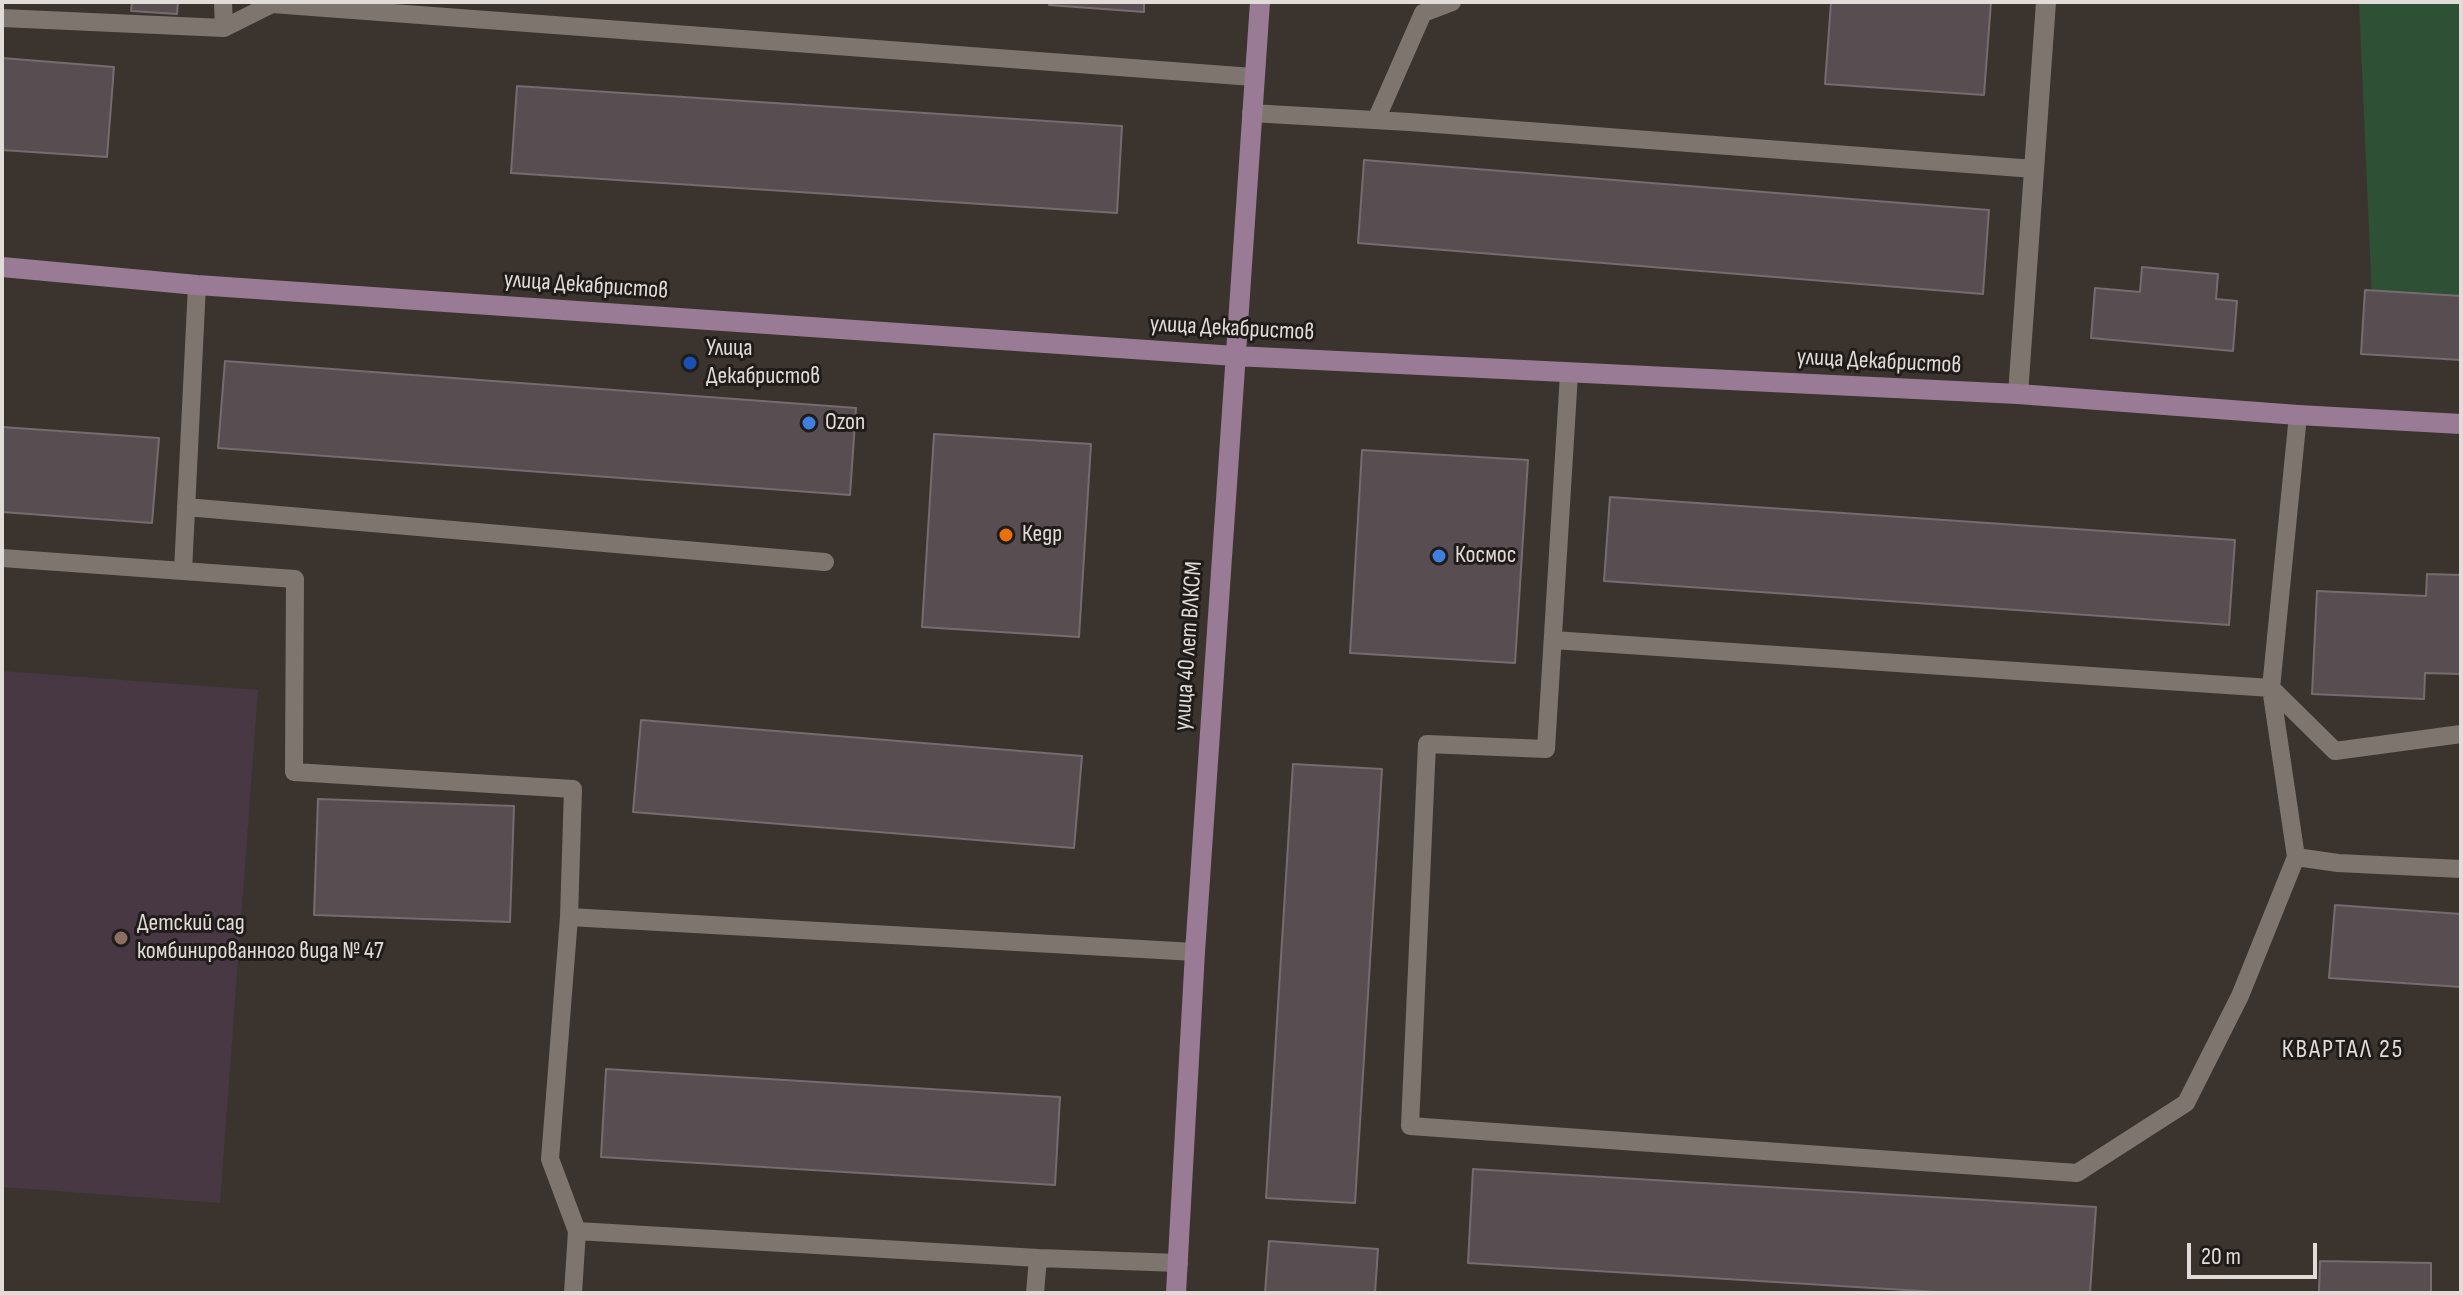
<!DOCTYPE html>
<html>
<head>
<meta charset="utf-8">
<style>
  body { margin:0 }
  #map { position:relative; width:2463px; height:1295px; overflow:hidden; background:#3b342e; font-family:"Sofia Sans Condensed",sans-serif }
  canvas { display:block }
  .frame { position:absolute; inset:0; border:4px solid #e1dcd8; pointer-events:none }
  .scale { position:absolute; left:2187px; top:1243px; width:130px; height:36px; box-sizing:border-box; border:4px solid #e1dcd8; border-top:0; padding-left:10px; font-size:24px; line-height:28px; white-space:nowrap; color:#e1dcd8; -webkit-text-stroke:6px #201c1a; paint-order:stroke }
</style>
</head>
<body>
<div id="map">
<canvas width="2463" height="1295"></canvas>
<div class="frame"></div>
<div class="scale">20 m</div>
</div>
<script>
const context = document.querySelector('canvas').getContext('2d');
context.lineJoin = 'round';
function fillPath(path, color) { context.fillStyle = color; context.fill(path, 'evenodd'); }
const toPath = rows => new Path2D(rows.map(r => 'M' + r).join(''));
function stroke(path, color, width, dash) { context.strokeStyle = color; context.lineWidth = width; context.lineCap = dash ? 'butt' : 'round'; context.setLineDash(dash || []); context.stroke(path); }
function write(font, color, halo, rows, align = 'center') {
  context.font = font + ' "Sofia Sans Condensed",sans-serif'; context.lineWidth = 6; context.setLineDash([]); context.textBaseline = 'middle'; context.strokeStyle = halo; context.fillStyle = color; for (const [text, x, y, turn = 0] of rows) {
    context.save(); context.translate(x, y); context.rotate((+turn || 0) * Math.PI / 180); context.textAlign = isNaN(turn) ? turn : align; if (halo) context.strokeText(text, 0, 0); context.fillText(text, 0, 0); context.restore();
  }
}
const education = toPath([
  [2,671,258,690,220,1203,2,1187]
]);
const green = toPath([
  [2359,2,2461,2,2461,305,2372,299]
]);
const building = toPath([
  [132,2,178,2,177,14,131,11,132,2],
  [1050,2,1144,2,1144,12,1049,5,1050,2],
  [1831,2,1991,2,1984,95,1825,84,1831,2],
  [2,58,114,67,107,157,2,150,2,58],
  [517,86,1122,126,1117,213,511,173,517,86],
  [1364,160,1989,210,1983,294,1358,243,1364,160],
  [2142,267,2218,274,2216,299,2237,301,2233,351,2091,338,2095,288,2140,292,2142,267],
  [2365,290,2461,296,2461,360,2361,354,2365,290],
  [225,361,856,408,850,495,218,448,225,361],
  [2,427,159,438,152,523,2,512,2,427],
  [934,434,1091,444,1079,637,922,627,934,434],
  [1362,450,1528,460,1515,663,1350,653,1362,450],
  [1610,497,2235,540,2229,625,1604,581,1610,497],
  [2427,574,2461,575,2461,674,2425,673,2424,699,2312,694,2317,591,2426,596,2427,574],
  [641,720,1082,756,1074,848,633,812,641,720],
  [1293,764,1382,769,1355,1203,1266,1198,1293,764],
  [318,799,514,806,510,922,314,915,318,799],
  [2335,905,2461,914,2461,987,2329,978,2335,905],
  [606,1069,1060,1097,1055,1185,601,1157,606,1069],
  [1473,1169,2096,1207,2090,1293,1953,1293,1468,1263,1473,1169],
  [1269,1241,1378,1249,1375,1293,1265,1293,1269,1241],
  [2320,1261,2431,1263,2431,1293,2319,1293,2320,1261]
]);
const service = toPath([
  [223,2,224,28],
  [2,18,224,28,272,4,1253,77],
  [1251,113,1409,122,2034,169],
  [1376,120,1423,13,1452,2],
  [197,285,183,571,295,579,294,772,573,789,569,917,1195,952],
  [1569,374,1546,749,1427,744,1410,1126,2077,1173,2186,1103,2240,996,2296,857],
  [186,507,825,562],
  [2,558,183,571],
  [1553,640,2271,688,2298,415],
  [2461,734,2335,751,2271,688,2296,857,2338,863,2461,869],
  [569,917,550,1159,577,1231,1038,1258,1179,1263],
  [573,1293,577,1231],
  [1035,1293,1038,1258]
]);
const minor = toPath([
  [2018,394,2046,2]
]);
const secondary = toPath([
  [2,267,197,285,1235,356,2018,394,2298,415,2461,424],
  [1176,1293,1195,952,1260,2]
]);
const markers = [
  [690,363,8,"#1a4fb4"],
  [809,423,8,"#3f7fe0"],
  [1006,535,8,"#e8710a"],
  [1439,556,8,"#3f7fe0"],
  [121,938,8,"#8d6e63"]
];
const streetNames = [
  ["улица Декабристов",586,286,4],
  ["улица Декабристов",1232,329,3],
  ["улица Декабристов",1879,362,3],
  ["улица 40 лет ВЛКСМ",1189,646,-86]
];
const poiNames = [
  ["Улица",706,349],
  ["Декабристов",706,377],
  ["Ozon",825,423],
  ["Кедр",1022,535],
  ["Космос",1455,556],
  ["Детский сад",137,924],
  ["комбинированного вида № 47",137,952]
];
const neighbourhoodNames = [
  ["КВАРТАЛ 25",2343,1050]
];
fillPath(education, '#473844');
fillPath(green, '#2e5034');
fillPath(building, '#584e51');
stroke(building, '#766b6f', 2);
stroke(service, '#7e756f', 18);
stroke(minor, '#7e756f', 20);
stroke(secondary, '#997b95', 20);
for (const [x, y, r, color] of markers) { const dot = new Path2D(); dot.arc(x, y, r, 0, 2 * Math.PI); context.fillStyle = color; context.fill(dot); stroke(dot, '#201c1a', 3); }
write('24px', '#e1dcd8', '#201c1a', streetNames);
write('24px', '#e1dcd8', '#201c1a', poiNames, 'left');
context.letterSpacing = '2px';
write('26px', '#e1dcd8', '#201c1a', neighbourhoodNames);
context.letterSpacing = '0px';
</script>
</body>
</html>
